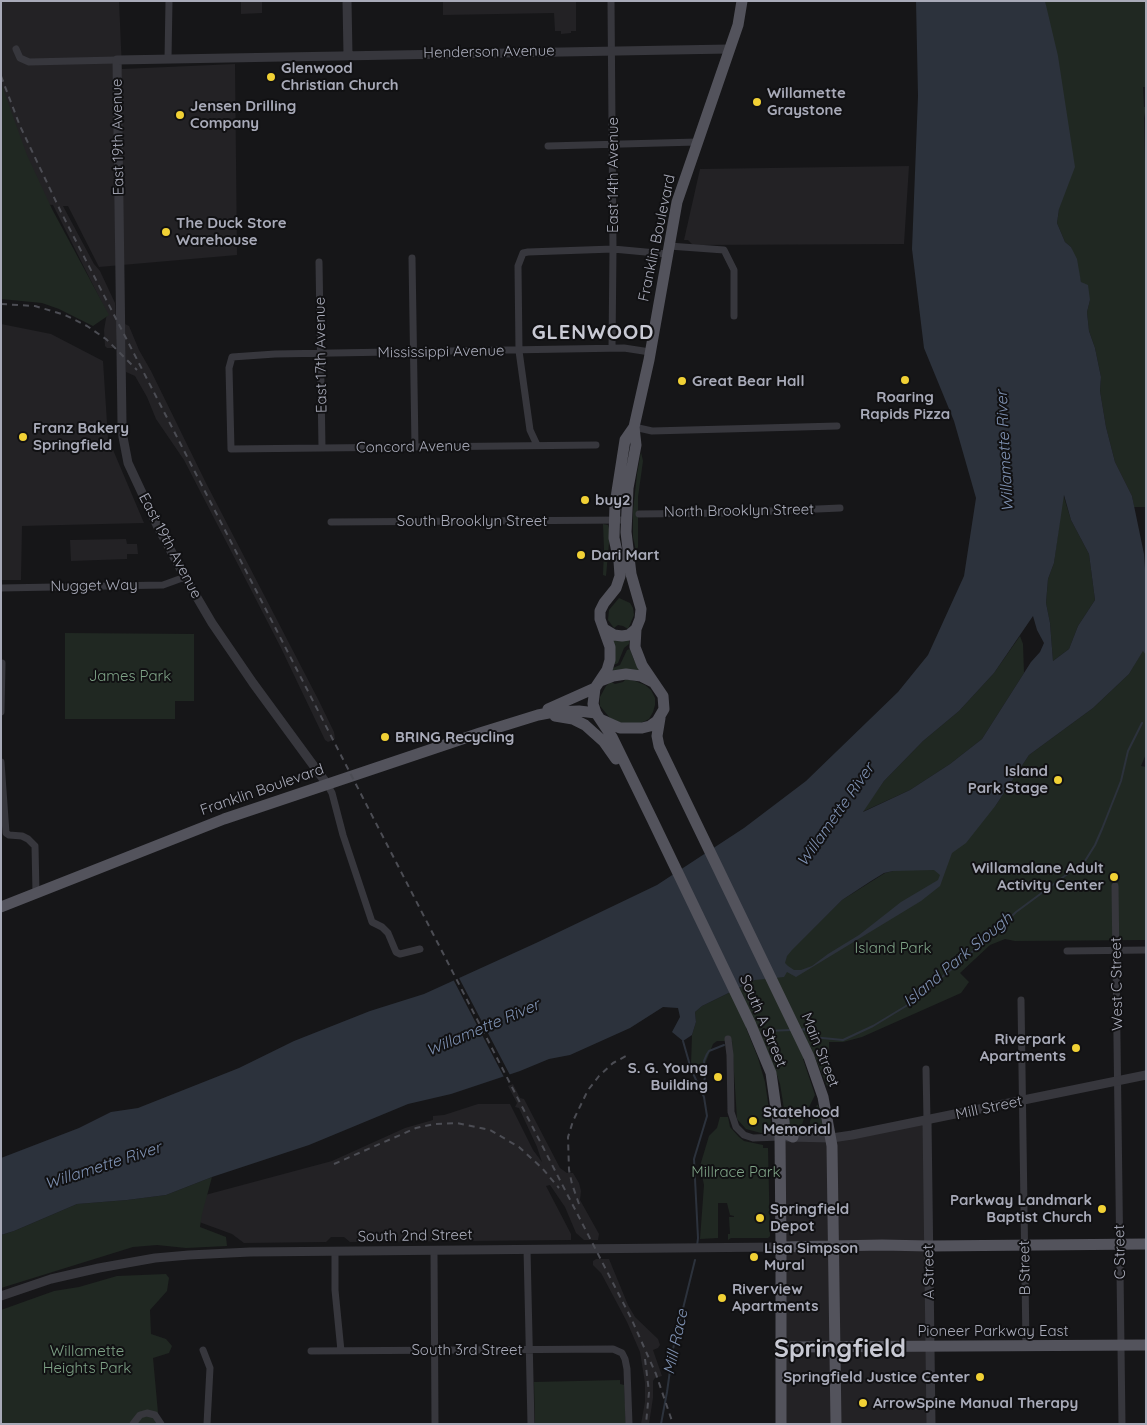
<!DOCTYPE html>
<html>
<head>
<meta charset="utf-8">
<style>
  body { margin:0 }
  #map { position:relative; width:1147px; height:1425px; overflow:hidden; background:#161618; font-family:Quicksand,sans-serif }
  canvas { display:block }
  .frame { position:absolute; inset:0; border:2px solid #a8aab8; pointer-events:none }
</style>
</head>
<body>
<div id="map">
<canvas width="1147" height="1425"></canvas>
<div class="frame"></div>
</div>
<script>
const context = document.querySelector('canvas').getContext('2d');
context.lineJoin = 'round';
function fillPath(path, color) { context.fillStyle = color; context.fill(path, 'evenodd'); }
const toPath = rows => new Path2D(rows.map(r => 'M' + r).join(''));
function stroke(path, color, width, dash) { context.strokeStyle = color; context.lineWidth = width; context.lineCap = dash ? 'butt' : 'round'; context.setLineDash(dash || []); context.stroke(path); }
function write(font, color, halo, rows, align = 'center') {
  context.font = font + ' Quicksand,sans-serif'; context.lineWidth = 4; context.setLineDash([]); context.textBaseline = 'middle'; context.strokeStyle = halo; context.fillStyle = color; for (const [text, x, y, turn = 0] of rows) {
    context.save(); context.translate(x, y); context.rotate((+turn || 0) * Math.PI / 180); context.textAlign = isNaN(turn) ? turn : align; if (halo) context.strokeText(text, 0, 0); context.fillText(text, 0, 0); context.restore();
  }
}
const built = toPath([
  [1,1,119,1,122,69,235,64,237,255,99,267,68,206,63,206,94,264,100,271,115,303,117,331,116,348,107,348,105,346,104,330,107,313,53,205,1,201],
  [241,1,262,1,262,13,241,14],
  [443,1,576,1,576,31,571,31,571,33,561,34,561,31,555,31,554,13,443,15],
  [909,166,904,244,693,245,688,240,684,240,700,169],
  [1,324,51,334,103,361,108,438,144,523,22,526,21,580,1,580],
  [125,324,129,326,139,350,151,371,206,483,319,701,334,732,335,739,328,742,325,740,281,648,184,460,156,419,147,397,135,376,126,372],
  [126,539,127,544,137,544,138,554,127,554,127,559,71,561,70,540],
  [513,1084,520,1098,524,1099,560,1168,567,1173,573,1173,579,1183,581,1191,580,1200,599,1234,598,1240,584,1240,576,1233,565,1207,550,1185,546,1186,571,1234,571,1240,350,1242,344,1237,331,1237,326,1242,244,1243,232,1234,191,1219,194,1198,332,1161,405,1128,433,1120,433,1116,444,1115,478,1104,510,1104,533,1150,542,1162,537,1147,519,1108,515,1107,517,1103,508,1086],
  [927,1120,931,1424,783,1424,780,1137,823,1137],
  [596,1259,609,1259,628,1305,635,1317,658,1339,660,1345,658,1348,653,1350,662,1376,655,1378,653,1381,653,1398,649,1424,641,1424,645,1402,645,1383,640,1352,627,1322,601,1273,593,1265,593,1261]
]);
const green = toPath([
  [1045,1,1145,1,1146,87,1143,87,1144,107,1146,107,1144,118,1146,204,1146,507,1134,507,1132,496,1115,462,1106,427,1100,391,1101,377,1095,348,1089,331,1087,312,1090,300,1081,282,1071,247,1065,242,1057,223,1059,209],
  [1,83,27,155,52,209,109,315,93,326,59,309,42,303,1,299],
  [641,452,643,461,638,497,638,547,636,551,633,537,633,511,637,474],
  [1063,494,1071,520,1089,554,1095,600,1078,626,1069,649,1053,661,1050,623,1046,603,1048,579,1054,563],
  [603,524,608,525,610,532,606,576,603,575,604,549],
  [619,598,630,603,633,608,634,615,628,629,623,626,618,625,614,628,608,620,609,610],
  [65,633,194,634,194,701,175,701,175,719,65,719],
  [1020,636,1023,644,1024,673,982,739,950,764,910,790,862,812,884,781,923,741,959,711,994,673],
  [613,639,629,639,629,644,624,648,618,663,616,664,614,664],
  [1146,645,1146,754,1141,766,1146,767,1146,940,1015,941,1005,939,990,945,960,973,969,982,961,993,862,1037,843,1042,829,1042,830,1086,827,1086,814,1055,803,1059,815,1095,806,1113,801,1127,787,1127,780,1084,776,1072,755,1024,746,1028,758,1058,765,1082,771,1123,769,1130,766,1132,761,1133,746,1129,737,1119,732,1041,717,1041,713,1044,705,1064,691,1065,692,1035,696,1022,695,1012,702,1006,755,980,775,966,842,900,885,873,893,871,996,805,1029,755,1093,708,1129,674],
  [630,649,634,660,641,671,613,671,613,668,620,665,627,650],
  [626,679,635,681,645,685,651,690,655,698,655,705,653,712,649,719,641,723,621,723,610,718,600,706,600,697,606,686,611,682,615,684,623,682],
  [817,1105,818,1105,823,1127,820,1129,810,1129,810,1121],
  [720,1117,728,1117,730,1127,739,1137,744,1141,763,1145,763,1148,768,1148,770,1236,768,1238,731,1238,728,1240,728,1234,730,1234,729,1217,734,1217,734,1216,730,1215,727,1203,718,1203,718,1238,700,1239,704,1185,700,1166,709,1136,717,1128],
  [212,1177,202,1214,200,1227,226,1237,227,1246,186,1248,157,1245,133,1247,1,1288,1,1235,14,1231,77,1204,127,1200,166,1195],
  [166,1274,169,1278,167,1291,150,1310,151,1334,166,1339,172,1346,169,1353,153,1358,159,1424,1,1424,1,1310,54,1291,79,1287,117,1276],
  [620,1380,620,1384,624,1385,626,1424,535,1424,534,1382]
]);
const water = toPath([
  [916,1,1045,1,1058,56,1075,167,1059,209,1057,223,1065,242,1071,247,1077,259,1081,282,1088,285,1090,300,1087,312,1089,331,1095,348,1101,377,1100,391,1106,427,1115,462,1132,496,1144,554,1146,583,1146,655,1143,651,1129,674,1093,708,1029,755,996,805,966,843,952,853,940,886,921,901,796,977,787,972,784,977,755,980,702,1006,695,1012,696,1022,692,1035,683,1041,672,1032,680,1017,678,1008,663,1007,630,1028,570,1055,549,1059,520,1071,451,1094,408,1104,309,1145,212,1177,166,1195,127,1200,77,1204,14,1231,1,1235,1,1158,79,1128,111,1112,138,1108,239,1068,294,1041,370,1011,424,994,536,943,657,885,744,828,806,781,898,692,928,655,964,576,976,498,954,421,924,348,912,249,918,96],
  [1064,495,1071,520,1089,554,1095,600,1078,626,1069,649,1053,661,1050,623,1046,603,1048,579,1054,563],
  [1033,616,1037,630,1044,643,1040,652,1031,662,982,739,950,764,910,790,863,812,884,781,923,741,959,711,994,673],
  [934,870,940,875,938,880,901,902,859,935,828,954,812,966,801,970,794,970,788,966,785,963,787,956,792,950,842,900,871,881,884,873,893,871]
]);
const pier = toPath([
  [458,976,511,1077,505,1079,453,979]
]);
const stream = toPath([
  [801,1030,804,1029,812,1037,843,1040,873,1026,911,1003,990,937,1016,912,1085,861,1095,845,1102,829,1121,781,1128,751,1142,723],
  [766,1031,791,1030],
  [683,1041,691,1069,704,1097,707,1116,694,1159,698,1238,697,1246],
  [702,1092,705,1077,704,1061,707,1054,709,1051,724,1045],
  [661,1424,667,1392,673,1349,695,1260]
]);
const minor = toPath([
  [611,1,613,249,612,348],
  [16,49,20,58,29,62,117,60],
  [168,59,169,1],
  [548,146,697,142],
  [669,246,724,250,734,270,734,316],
  [412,258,415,447],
  [319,262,322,448],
  [634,427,652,431,837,426],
  [537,445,530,430,519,351,518,266,523,253,528,252,613,249,667,254],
  [596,445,231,449,229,368,232,357,275,354,624,348,650,352],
  [639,514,727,513,840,508],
  [331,522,626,520],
  [1,588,163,585,185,577],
  [1,712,2,663],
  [1,762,6,833,9,835,22,836,28,839,35,846,36,893],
  [327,784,332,793,343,835,372,922,382,927,388,933,396,952,400,954,420,949],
  [1115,886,1122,1424],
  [1067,951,1146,950],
  [1021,1000,1026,1346],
  [728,1039,730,1055,731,1112,736,1127,744,1135,753,1138,780,1137],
  [926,1069,927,1120],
  [527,1249,531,1424],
  [434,1251,435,1424],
  [335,1252,335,1290,341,1351],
  [203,1350,210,1368,207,1424],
  [311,1351,613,1349,622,1353,625,1359,627,1369,629,1424],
  [133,1424,140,1415,147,1413,155,1415,161,1424]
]);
const tertiary = toPath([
  [347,1,348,55],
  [327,784,253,683,212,623,185,577,157,525,128,463,123,437,122,424,117,60,729,49],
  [927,1120,931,1424],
  [787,1137,832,1138,852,1135,1146,1075],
  [1,1296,51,1279,99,1268,155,1258,189,1255,250,1252,781,1247]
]);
const primary = toPath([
  [634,427,625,440,615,504,614,538,619,561,620,576,616,588,604,603,600,611,600,619,610,647,610,660,607,670,595,688,593,704,596,713,612,737,652,819,751,1025,771,1073,780,1137,781,1247,781,1424],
  [604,629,614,635,622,636,629,635,636,629],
  [600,681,613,676,626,674,641,676,653,682],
  [548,709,595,688],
  [555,716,573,719,585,725,604,742,616,759],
  [660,718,657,736,659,746,809,1057,823,1097,832,1146,836,1424],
  [602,720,620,728,642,728,650,726,657,721,664,709,663,696,642,665,635,647,636,629,640,619,641,609,631,574,626,532,628,488,636,445,634,427,649,360,677,202,738,25,742,1],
  [1,907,224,819,480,733,538,715,554,712,579,711,596,713],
  [784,1121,785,1133,793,1137],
  [781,1247,882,1245,929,1246,1146,1244],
  [780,1347,1146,1345]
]);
const rail = toPath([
  [1,76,20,126,61,212,631,1318,656,1374,673,1424],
  [1,304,35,306,65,315,87,326,106,339,137,370],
  [334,1164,416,1128,435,1124,457,1123,490,1130,519,1147,542,1168,559,1188],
  [579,1204,572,1184,569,1170,568,1137,573,1121,588,1090,599,1076,613,1063,626,1056],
  [645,1359,649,1392,646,1424]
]);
const markers = [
  [271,77,5,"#f1d135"],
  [757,102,5,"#f1d135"],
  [180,115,5,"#f1d135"],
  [166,232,5,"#f1d135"],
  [905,380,5,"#f1d135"],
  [682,381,5,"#f1d135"],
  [23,437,5,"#f1d135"],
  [585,500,5,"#f1d135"],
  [581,555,5,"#f1d135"],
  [385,737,5,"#f1d135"],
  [1058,780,5,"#f1d135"],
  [1114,877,5,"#f1d135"],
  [1076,1048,5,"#f1d135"],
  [718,1077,5,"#f1d135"],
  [753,1121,5,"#f1d135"],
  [1102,1209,5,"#f1d135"],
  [760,1218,5,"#f1d135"],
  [754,1257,5,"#f1d135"],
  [722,1298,5,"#f1d135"],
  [980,1377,5,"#f1d135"],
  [863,1403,5,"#f1d135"]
];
const streetNames = [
  ["Henderson Avenue",489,52,-1],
  ["East 19th Avenue",118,137,-91],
  ["East 14th Avenue",613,175,-90],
  ["Franklin Boulevard",657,238,-78],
  ["Mississippi Avenue",441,352,-1],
  ["East 17th Avenue",321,355,-91],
  ["Concord Avenue",413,447,-1],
  ["North Brooklyn Street",739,511,-1],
  ["South Brooklyn Street",472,521],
  ["East 19th Avenue",170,546,62],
  ["Nugget Way",94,586,-1],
  ["Franklin Boulevard",262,790,-19],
  ["West C Street",1117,984,-91],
  ["South A Street",763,1021,67],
  ["Main Street",820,1050,68],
  ["Mill Street",989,1108,-12],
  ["South 2nd Street",415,1236,-1],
  ["C Street",1120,1252,-91],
  ["B Street",1025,1268,-91],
  ["A Street",929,1272,-91],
  ["Pioneer Parkway East",993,1331],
  ["South 3rd Street",467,1350]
];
const poiNames = [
  ["Glenwood",281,68],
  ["Christian Church",281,85],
  ["Willamette",767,93],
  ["Graystone",767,110],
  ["Jensen Drilling",190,106],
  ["Company",190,123],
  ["The Duck Store",176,223],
  ["Warehouse",176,240],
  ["Great Bear Hall",692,381],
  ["Roaring",905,397,"center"],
  ["Rapids Pizza",905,414,"center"],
  ["Franz Bakery",33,428],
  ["Springfield",33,445],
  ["buy2",595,500],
  ["Dari Mart",591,555],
  ["BRING Recycling",395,737],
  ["Island",1048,771,"right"],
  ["Park Stage",1048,788,"right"],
  ["Willamalane Adult",1104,868,"right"],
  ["Activity Center",1104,885,"right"],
  ["Riverpark",1066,1039,"right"],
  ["Apartments",1066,1056,"right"],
  ["S. G. Young",708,1068,"right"],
  ["Building",708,1085,"right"],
  ["Statehood",763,1112],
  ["Memorial",763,1129],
  ["Parkway Landmark",1092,1200,"right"],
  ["Baptist Church",1092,1217,"right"],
  ["Springfield",770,1209],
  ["Depot",770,1226],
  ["Lisa Simpson",764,1248],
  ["Mural",764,1265],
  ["Riverview",732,1289],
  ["Apartments",732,1306],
  ["Springfield Justice Center",970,1377,"right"],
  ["ArrowSpine Manual Therapy",873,1403]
];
const parkNames = [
  ["James Park",130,676],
  ["Island Park",893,948],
  ["Millrace Park",736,1172],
  ["Willamette",87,1351],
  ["Heights Park",87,1368]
];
const waterNames = [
  ["Willamette River",1005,451,-93],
  ["Willamette River",836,815,-55],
  ["Island Park Slough",958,960,-40],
  ["Willamette River",483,1028,-23],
  ["Willamette River",103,1166,-18],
  ["Mill Race",676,1342,-78]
];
const districtNames = [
  ["GLENWOOD",593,333]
];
const townNames = [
  ["Springfield",840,1349]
];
fillPath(built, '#232225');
fillPath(green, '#202822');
fillPath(water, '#2c323c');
fillPath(pier, '#161618');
stroke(stream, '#2c323c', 2);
stroke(minor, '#37373d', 7);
stroke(tertiary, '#37373d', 9);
stroke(primary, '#53535c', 11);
stroke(rail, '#4c4d54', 2, [6, 5]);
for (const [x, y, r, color] of markers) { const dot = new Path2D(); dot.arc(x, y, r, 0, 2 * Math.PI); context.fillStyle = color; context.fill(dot); stroke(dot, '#111113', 2); }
write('15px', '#a8aab8', '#111113', streetNames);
write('bold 15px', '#a8aab8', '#111113', poiNames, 'left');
write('15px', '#7fa387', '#111113', parkNames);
write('italic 16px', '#7f92b3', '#111113', waterNames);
context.letterSpacing = '1px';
write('bold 20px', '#c9cad4', '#111113', districtNames);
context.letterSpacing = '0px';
write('bold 25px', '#c9cad4', '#111113', townNames);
</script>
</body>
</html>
